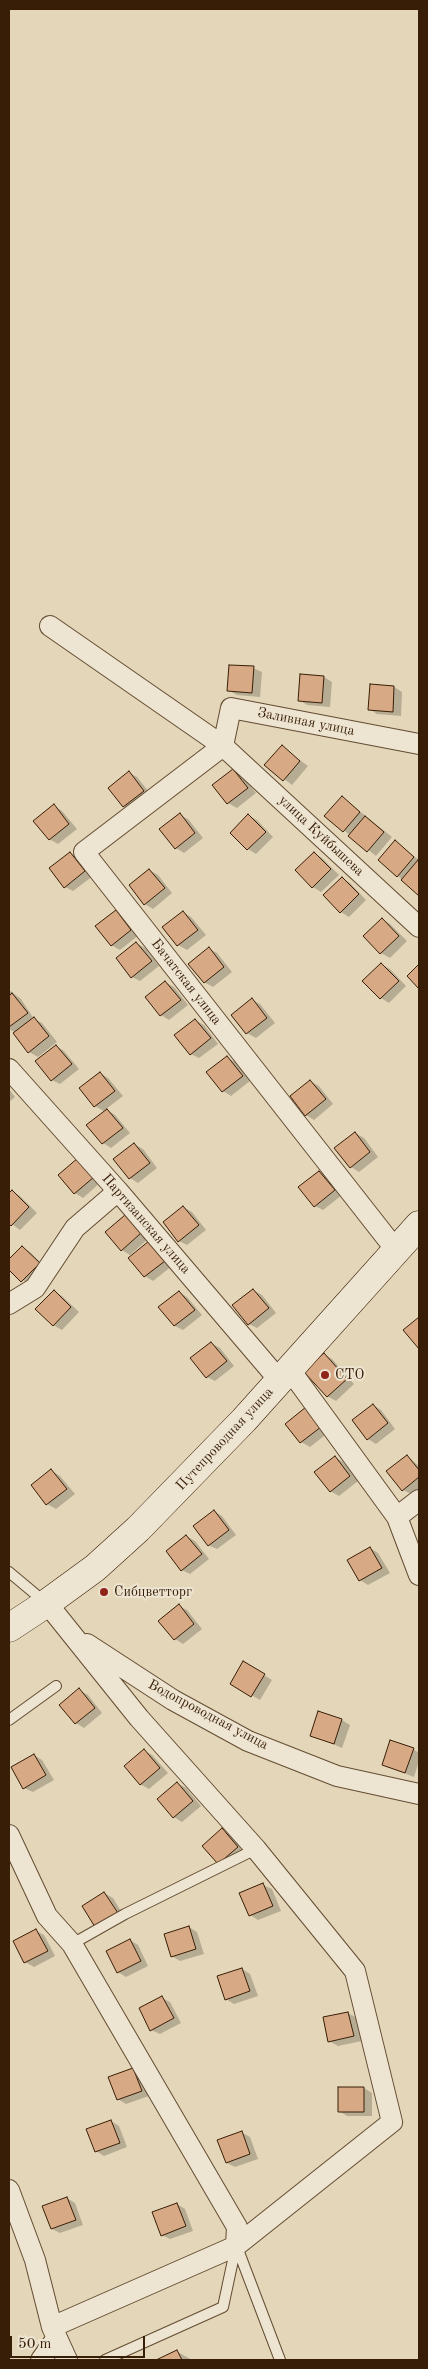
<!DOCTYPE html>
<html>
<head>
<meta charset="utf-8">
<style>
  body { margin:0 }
  #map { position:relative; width:428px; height:2369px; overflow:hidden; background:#e4d6b8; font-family:"Old Standard TT",serif }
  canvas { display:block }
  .frame { position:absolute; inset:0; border:10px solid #381e06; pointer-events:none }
  .scale { position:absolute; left:10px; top:2336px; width:135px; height:22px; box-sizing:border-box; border:2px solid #381e06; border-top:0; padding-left:6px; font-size:15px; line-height:18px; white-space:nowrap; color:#381e06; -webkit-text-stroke:4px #ede4d1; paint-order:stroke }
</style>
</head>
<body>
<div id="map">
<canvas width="428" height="2369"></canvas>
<div class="frame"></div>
<div class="scale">50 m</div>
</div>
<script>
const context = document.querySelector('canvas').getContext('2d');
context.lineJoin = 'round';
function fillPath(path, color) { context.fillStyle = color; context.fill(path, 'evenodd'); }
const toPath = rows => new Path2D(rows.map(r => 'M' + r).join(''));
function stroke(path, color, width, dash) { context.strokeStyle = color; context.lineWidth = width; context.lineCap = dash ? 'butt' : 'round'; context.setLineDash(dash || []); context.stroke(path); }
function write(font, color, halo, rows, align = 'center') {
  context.font = font + ' "Old Standard TT",serif'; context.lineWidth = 4; context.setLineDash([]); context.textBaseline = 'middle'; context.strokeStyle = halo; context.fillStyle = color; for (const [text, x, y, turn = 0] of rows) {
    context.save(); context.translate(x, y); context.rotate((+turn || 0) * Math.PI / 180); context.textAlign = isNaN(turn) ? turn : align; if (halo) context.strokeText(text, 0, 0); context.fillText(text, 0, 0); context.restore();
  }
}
const shadow = toPath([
  [253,668,262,672,260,697,237,695,228,690],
  [301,676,324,677,332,682,330,707,307,705,299,700],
  [371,685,394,687,402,692,401,716,377,714,369,709],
  [282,747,308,766,292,785,266,765],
  [233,770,241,775,256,793,237,808,228,803,214,785],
  [129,773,137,777,152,796,133,811,124,806,110,788],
  [342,797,392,837,376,856,326,816],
  [54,806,62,811,77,829,58,844,49,839],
  [180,815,188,819,203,838,184,853,176,848],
  [249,816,257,820,273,837,256,854,248,849,231,833],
  [396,842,419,860,419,894,398,876],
  [70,853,78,858,93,876,73,891,65,887],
  [314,853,322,858,339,875,321,892,313,887],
  [149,870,158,875,172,893,153,909,145,904],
  [342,878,350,883,366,900,349,917,341,912],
  [116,912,124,917,139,935,120,950,111,945],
  [183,912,191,917,206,935,187,950,178,945,164,927],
  [382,919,390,924,407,941,390,958,381,953,365,936],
  [136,943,145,948,159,966,140,981,132,977],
  [209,949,217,953,232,972,213,987,204,982],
  [381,964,390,969,406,986,389,1003,381,998],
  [165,982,174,987,188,1005,169,1020,161,1015],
  [9,990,21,999,34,1019,42,1023,57,1042,38,1057,29,1052,16,1033,9,1029],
  [252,1000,260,1004,275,1023,256,1038,247,1033],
  [195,1020,204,1025,218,1044,199,1058,191,1054],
  [56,1046,64,1051,79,1069,60,1084,52,1080],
  [227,1058,236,1062,250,1081,231,1096,223,1091],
  [100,1073,108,1078,123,1096,106,1109,115,1115,130,1133,111,1148,103,1143,105,1112,95,1106,81,1088],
  [310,1081,319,1086,333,1104,314,1120,306,1115],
  [9,1089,15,1097,9,1102],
  [355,1133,364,1138,378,1157,359,1172,351,1167],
  [134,1144,143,1149,157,1168,138,1183,130,1178],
  [78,1159,101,1182,83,1198,75,1193],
  [319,1172,328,1177,342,1195,323,1210,315,1206],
  [12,1191,20,1196,37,1213,20,1230,9,1222,9,1195],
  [183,1207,192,1212,206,1230,187,1245,179,1241],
  [125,1216,133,1221,148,1239,130,1255,122,1250],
  [149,1243,172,1266,153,1281,145,1276],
  [22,1247,30,1252,47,1269,30,1286,9,1268,9,1261],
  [253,1290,262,1295,276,1313,257,1328,249,1324],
  [54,1291,62,1296,79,1312,62,1330,53,1325],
  [179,1292,187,1297,202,1315,183,1330,175,1326],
  [211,1343,220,1348,234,1366,215,1381,207,1377],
  [324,1354,332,1359,354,1384,336,1401,327,1396],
  [373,1405,381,1410,395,1429,376,1444,368,1439],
  [306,1409,329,1432,310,1447,301,1442],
  [407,1456,419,1466,419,1488,411,1494,403,1490],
  [335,1457,343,1462,358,1481,339,1496,330,1491],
  [52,1471,60,1476,75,1494,56,1509,47,1504,33,1486],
  [214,1511,222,1516,236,1535,217,1549,208,1545],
  [186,1536,195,1541,209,1559,190,1574,182,1570],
  [370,1548,378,1553,390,1573,368,1585,360,1580,348,1560],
  [179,1606,187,1610,202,1629,183,1644,175,1639],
  [244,1663,272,1680,260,1700,232,1684],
  [79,1690,88,1695,102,1713,84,1728,76,1723],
  [342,1720,350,1725,342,1748,312,1735],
  [413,1749,419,1753,419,1761,414,1777,383,1765],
  [144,1751,152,1755,168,1773,149,1789,140,1784],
  [34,1755,42,1760,54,1780,33,1792,24,1788],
  [177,1783,186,1788,201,1806,182,1822,174,1817],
  [222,1830,230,1835,246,1853,219,1863],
  [263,1885,272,1889,281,1911,258,1920,250,1915],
  [104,1893,113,1898,125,1918,104,1931],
  [189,1927,197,1932,204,1954,180,1961,172,1956],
  [36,1931,44,1935,55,1956,34,1967,25,1962],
  [130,1940,138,1945,148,1966,126,1977,118,1972],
  [242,1969,250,1974,258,1996,234,2004,226,1999],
  [162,1998,170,2002,181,2023,160,2034,151,2030],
  [348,2013,357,2018,362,2041,338,2046,329,2041],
  [133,2069,141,2074,149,2096,126,2104,118,2099],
  [364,2088,372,2093,372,2116,347,2116,339,2111],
  [111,2121,119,2126,127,2147,104,2156,96,2151],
  [241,2132,250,2137,258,2159,235,2167,227,2163],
  [67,2198,75,2203,83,2225,60,2233,52,2229],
  [177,2204,185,2209,193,2231,170,2239,162,2235],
  [176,2351,192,2360,158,2360]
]);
const building = toPath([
  [229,665,254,666,252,693,227,691,229,665],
  [300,674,324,676,322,703,298,701,300,674],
  [370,684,394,686,393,712,368,710,370,684],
  [282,745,300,761,283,781,264,765,282,745],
  [233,769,248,788,227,804,212,785,233,769],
  [129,771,144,791,123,807,108,788,129,771],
  [342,796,360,812,343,832,324,816,342,796],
  [54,804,69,824,49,840,33,821,54,804],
  [180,813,195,833,175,849,159,829,180,813],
  [248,814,266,832,247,850,230,833,248,814],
  [365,816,384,832,367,852,348,836,365,816],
  [395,840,414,857,397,877,378,860,395,840],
  [70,852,85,871,64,888,49,868,70,852],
  [314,852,331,869,312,888,295,870,314,852],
  [418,860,419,862,419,896,401,880,418,860],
  [149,869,165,888,144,905,129,885,149,869],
  [342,877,359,894,340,913,323,895,342,877],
  [116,910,131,930,111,946,95,926,116,910],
  [183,911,198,930,177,946,162,927,183,911],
  [382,918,399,936,380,954,363,936,382,918],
  [136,942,152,961,131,978,116,958,136,942],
  [209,947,224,967,204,983,188,964,209,947],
  [381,963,399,981,380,999,362,981,381,963],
  [419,964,419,989,407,976,419,964],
  [165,981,181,1000,160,1016,145,997,165,981],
  [12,993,28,1013,9,1027,9,996,12,993],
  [252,998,267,1018,246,1034,231,1015,252,998],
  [34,1017,49,1036,28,1053,13,1033,34,1017],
  [195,1019,211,1038,190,1055,174,1035,195,1019],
  [56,1045,72,1064,51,1081,35,1061,56,1045],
  [227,1056,243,1076,222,1092,206,1072,227,1056],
  [100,1072,115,1091,94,1107,79,1088,100,1072],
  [310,1080,326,1099,305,1116,290,1096,310,1080],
  [107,1109,123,1128,102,1144,86,1125,107,1109],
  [355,1132,370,1152,350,1168,334,1148,355,1132],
  [134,1143,150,1163,129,1179,113,1159,134,1143],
  [78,1158,94,1177,74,1194,58,1175,78,1158],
  [319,1171,335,1190,314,1207,298,1187,319,1171],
  [12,1190,29,1207,11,1226,9,1224,9,1193,12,1190],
  [183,1206,199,1225,178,1242,163,1222,183,1206],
  [125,1215,141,1233,121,1251,105,1232,125,1215],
  [149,1241,165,1261,144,1277,128,1258,149,1241],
  [22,1246,40,1263,21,1282,9,1270,9,1259,22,1246],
  [253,1289,269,1308,248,1325,232,1305,253,1289],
  [54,1290,71,1307,53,1326,35,1309,54,1290],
  [179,1291,195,1310,174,1326,158,1307,179,1291],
  [419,1317,419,1349,403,1330,419,1317],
  [211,1342,227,1361,206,1378,190,1358,211,1342],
  [324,1353,347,1379,327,1397,303,1371,324,1353],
  [373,1404,388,1423,367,1440,352,1420,373,1404],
  [306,1407,321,1427,300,1443,285,1424,306,1407],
  [407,1455,419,1470,419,1477,402,1491,386,1471,407,1455],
  [335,1456,350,1476,330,1492,314,1472,335,1456],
  [51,1469,67,1489,46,1505,31,1485,51,1469],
  [214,1510,229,1530,208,1546,193,1526,214,1510],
  [186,1535,202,1554,181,1571,166,1551,186,1535],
  [370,1547,382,1568,359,1581,347,1560,370,1547],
  [179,1604,194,1624,174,1640,158,1621,179,1604],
  [243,1661,265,1674,251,1697,230,1684,243,1661],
  [79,1688,95,1708,75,1724,59,1705,79,1688],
  [318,1711,342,1719,334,1744,310,1736,318,1711],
  [390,1740,414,1748,405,1773,382,1765,390,1740],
  [144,1749,160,1768,140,1785,124,1766,144,1749],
  [34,1754,46,1775,23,1789,11,1767,34,1754],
  [177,1782,193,1801,173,1818,157,1799,177,1782],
  [222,1828,238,1847,218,1864,202,1846,222,1828],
  [263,1883,273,1906,249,1916,239,1893,263,1883],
  [104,1892,118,1913,95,1927,82,1906,104,1892],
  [189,1926,196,1949,171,1957,164,1934,189,1926],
  [36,1929,48,1951,24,1963,13,1941,36,1929],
  [130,1939,141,1961,117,1973,106,1951,130,1939],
  [242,1968,250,1991,225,2000,217,1976,242,1968],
  [162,1996,174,2018,150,2031,139,2008,162,1996],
  [348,2012,354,2036,328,2042,323,2017,348,2012],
  [133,2068,142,2091,117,2100,108,2077,133,2068],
  [338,2087,364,2087,364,2112,338,2112,338,2087],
  [111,2120,120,2143,95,2152,86,2129,111,2120],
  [242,2131,250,2154,226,2163,217,2140,242,2131],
  [67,2197,76,2220,51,2229,42,2206,67,2197],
  [177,2203,186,2226,161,2236,152,2212,177,2203],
  [177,2350,182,2360,156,2360,177,2350]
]);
const service = toPath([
  [9,1572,46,1603],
  [9,1720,56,1686],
  [72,1944,125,1914,256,1849],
  [237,2247,280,2360],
  [105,2360,223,2307,236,2246]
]);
const minor = toPath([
  [50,626,223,746,419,927],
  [223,746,84,852,396,1250],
  [223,746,231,708,419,744],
  [9,1069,118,1191,280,1381],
  [9,1304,35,1288,75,1228,118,1191],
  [290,1370,397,1517,419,1575],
  [397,1517,419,1500],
  [54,1612,139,1718,256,1849,355,1971,392,2122,236,2246],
  [87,1644,173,1700,248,1741,337,1776,419,1794],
  [9,1835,47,1916,72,1944,237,2227,236,2246,52,2327],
  [9,2190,35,2260,52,2327,67,2360],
  [41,2360,56,2339]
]);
const secondary = toPath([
  [9,1628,47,1603,95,1568,138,1529,244,1420,419,1225]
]);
const markers = [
  [325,1375,5,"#8f2418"],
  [104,1592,5,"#8f2418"]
];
const streetNames = [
  ["Заливная улица",306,722,11],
  ["улица Куйбышева",321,836,43],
  ["Бачатская улица",186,982,52],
  ["Партизанская улица",146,1224,49],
  ["Путепроводная улица",225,1439,-47],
  ["Водопроводная улица",208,1715,28]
];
const poiNames = [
  ["СТО",335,1375],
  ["Сибцветторг",114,1592]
];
fillPath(shadow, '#0003');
fillPath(building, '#d7a985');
stroke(building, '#381e06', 1);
stroke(service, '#634c32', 12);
stroke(minor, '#634c32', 22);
stroke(secondary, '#381e06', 29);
stroke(service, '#ede4d1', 10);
stroke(minor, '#ede4d1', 20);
stroke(secondary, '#ede4d1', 28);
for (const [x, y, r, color] of markers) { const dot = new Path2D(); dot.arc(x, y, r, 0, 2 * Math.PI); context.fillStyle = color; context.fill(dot); stroke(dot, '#ede4d1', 2); }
write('14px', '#381e06', '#ede4d1', streetNames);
write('14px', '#381e06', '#ede4d1', poiNames, 'left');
</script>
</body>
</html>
